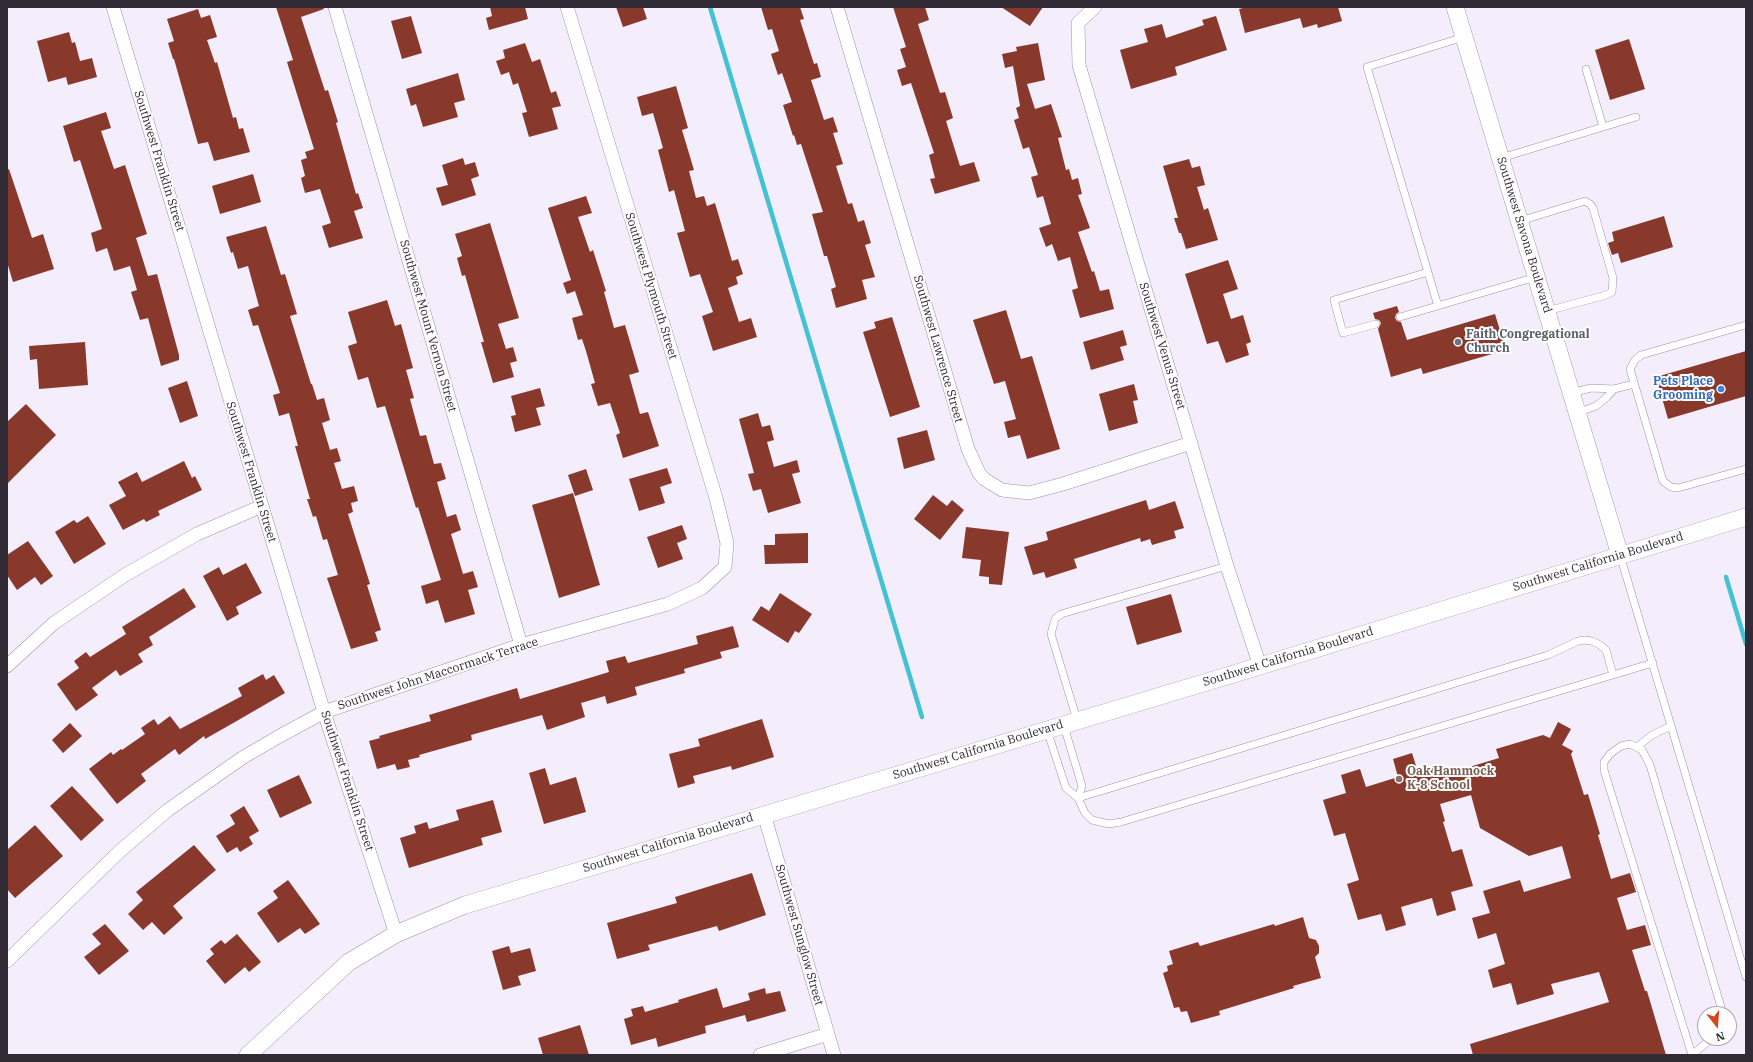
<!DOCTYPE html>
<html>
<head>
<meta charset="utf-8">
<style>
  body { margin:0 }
  #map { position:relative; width:1753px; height:1062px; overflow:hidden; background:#f4edfc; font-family:"IBM Plex Serif",serif }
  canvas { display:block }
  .frame { position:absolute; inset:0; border:8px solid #302b35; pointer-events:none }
  .north { position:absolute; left:1697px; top:1006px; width:40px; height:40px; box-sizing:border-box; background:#fdfdfd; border:1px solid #aba9ad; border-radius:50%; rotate:163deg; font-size:11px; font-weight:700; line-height:16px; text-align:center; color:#302b35 }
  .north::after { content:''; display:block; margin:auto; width:14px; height:18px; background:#d0471d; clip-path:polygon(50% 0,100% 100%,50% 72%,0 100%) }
</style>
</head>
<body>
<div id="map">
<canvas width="1753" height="1062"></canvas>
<div class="frame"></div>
<div class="north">N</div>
</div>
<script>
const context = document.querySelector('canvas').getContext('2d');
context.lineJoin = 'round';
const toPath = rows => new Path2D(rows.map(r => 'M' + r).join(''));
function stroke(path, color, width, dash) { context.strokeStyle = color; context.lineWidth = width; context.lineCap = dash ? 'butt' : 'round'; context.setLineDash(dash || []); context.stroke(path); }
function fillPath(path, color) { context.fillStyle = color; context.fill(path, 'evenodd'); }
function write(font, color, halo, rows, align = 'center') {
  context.font = font + ' "IBM Plex Serif",serif'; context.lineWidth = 4; context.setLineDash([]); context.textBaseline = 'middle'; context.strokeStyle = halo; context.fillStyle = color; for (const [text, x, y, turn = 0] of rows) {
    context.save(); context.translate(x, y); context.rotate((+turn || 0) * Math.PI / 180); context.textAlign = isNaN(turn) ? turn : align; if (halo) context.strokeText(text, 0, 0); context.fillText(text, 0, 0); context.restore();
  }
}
const stream = toPath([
  [710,7,922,717],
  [1726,577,1746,644]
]);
const building = toPath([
  [276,7,323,7,324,9,301,17,325,91,328,90,338,122,336,123,356,194,358,193,363,208,354,211,363,238,329,248,322,226,331,223,320,189,305,193,301,178,305,176,301,160,307,158,305,152,314,149,287,62,293,60],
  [490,7,525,7,528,19,489,30,486,18,492,16],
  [616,7,643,7,647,19,623,27],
  [761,7,800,7,804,19,800,20,814,64,817,63,821,77,811,80,824,120,833,117,838,132,833,133,843,164,836,166,848,204,852,203,858,222,864,220,871,243,865,245,875,277,862,280,867,299,836,308,831,289,836,287,827,256,824,256,812,214,823,212,801,144,797,145,794,135,793,136,783,105,792,102,782,73,778,75,771,54,779,51,772,29,768,30],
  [893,7,925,7,929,20,918,24,940,93,945,92,953,118,946,121,960,166,974,162,980,181,935,194,930,179,935,178,929,155,934,153,911,83,902,86,897,70,906,67,900,49,906,47],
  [1001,7,1043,7,1030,26],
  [1247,7,1338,7,1342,21,1318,28,1317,24,1303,28,1300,18,1245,33,1239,9],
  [198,9,201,18,210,15,217,37,207,40,215,63,217,62,233,118,236,117,239,129,243,128,250,152,214,161,208,142,198,144,174,59,173,59,168,43,174,41,167,19],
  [411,16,422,53,402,59,391,21],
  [1216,16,1227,50,1175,67,1177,75,1131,89,1120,50,1148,42,1144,29,1162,24,1166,38,1204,25,1202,20],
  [69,32,72,43,75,42,80,61,92,58,97,77,68,85,66,77,48,82,37,41],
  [1629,39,1645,89,1610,100,1595,50],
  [525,43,532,62,540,59,551,93,556,91,561,106,552,108,558,129,529,137,522,113,527,112,518,83,513,85,509,72,501,75,496,61,505,58,503,50],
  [1038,43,1045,80,1027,84,1035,109,1051,104,1062,137,1058,138,1066,170,1069,169,1072,180,1078,178,1082,194,1078,195,1090,228,1078,232,1092,272,1094,271,1100,291,1109,289,1114,309,1080,318,1072,290,1078,288,1070,257,1058,261,1052,244,1046,247,1039,228,1051,224,1043,196,1037,198,1031,177,1038,175,1029,147,1023,149,1014,120,1019,118,1016,108,1020,106,1013,66,1005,68,1002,54,1017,51,1016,47],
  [458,73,465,100,454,103,458,117,423,127,416,104,411,106,406,89],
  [676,86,688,128,682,130,694,170,689,171,696,198,704,196,707,206,715,203,732,261,738,259,743,274,736,277,738,284,728,288,739,322,751,318,757,337,713,351,702,316,713,312,700,274,690,277,677,233,685,231,674,190,669,192,658,150,663,148,653,113,642,116,637,97],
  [106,112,111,128,101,131,114,169,125,165,147,234,136,238,148,276,157,274,179,355,179,360,161,366,148,318,140,320,131,292,137,290,130,266,114,271,107,248,96,252,91,233,102,229,80,160,74,162,63,126],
  [463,158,465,165,475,162,479,176,471,179,476,195,442,206,436,188,448,185,442,165],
  [1189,159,1192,168,1200,166,1205,185,1197,187,1204,210,1208,208,1218,240,1186,249,1181,233,1179,233,1174,218,1178,218,1163,166],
  [9,169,32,238,43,234,54,269,13,282,7,262,7,170],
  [253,174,261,202,220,214,212,186],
  [586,196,592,213,578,217,590,252,593,250,606,291,604,292,614,328,625,325,639,372,629,375,640,414,648,412,659,446,623,458,616,435,620,433,610,403,598,406,591,384,595,383,586,351,582,339,578,340,572,318,583,315,575,291,567,294,563,283,571,280,548,208],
  [1664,216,1673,247,1621,263,1618,253,1612,255,1608,243,1614,241,1612,232],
  [490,223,519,318,498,324,506,349,513,347,517,361,510,363,514,377,493,383,481,342,484,342,465,275,462,276,457,258,462,256,455,234],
  [266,226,281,275,285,274,297,314,290,316,311,384,312,384,317,400,324,398,330,420,322,423,330,450,337,448,341,461,334,463,342,489,354,486,358,501,351,503,353,512,348,514,370,584,367,585,381,630,375,632,378,641,351,649,327,578,338,575,327,539,323,540,316,516,313,517,307,499,310,499,295,446,298,446,289,413,279,416,273,395,280,393,258,325,253,326,248,310,259,306,248,266,238,269,233,252,231,253,226,237],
  [1228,260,1238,289,1223,294,1231,319,1243,315,1251,342,1246,344,1249,355,1226,363,1218,341,1207,344,1185,274],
  [387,300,395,326,401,324,413,368,406,370,414,398,410,399,420,436,426,435,434,464,441,463,446,479,437,482,447,517,456,514,461,530,451,534,463,574,473,571,478,587,468,590,475,614,445,623,438,600,426,604,421,586,441,580,418,507,416,508,385,406,377,408,368,377,358,380,348,346,357,343,348,312],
  [1397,306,1399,312,1396,314,1395,318,1397,321,1401,322,1407,340,1495,314,1506,350,1423,374,1421,368,1391,377,1378,329,1381,323,1379,320,1375,319,1373,313],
  [1006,310,1021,359,1032,356,1060,449,1027,459,1020,435,1008,438,1004,422,1016,419,1005,381,994,384,973,320],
  [892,317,920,407,890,417,863,332,876,328,874,322],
  [1123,330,1127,345,1120,347,1124,360,1091,370,1083,342],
  [85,342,88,385,39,389,37,359,30,360,29,346],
  [1746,351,1746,396,1668,419,1656,377],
  [187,381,198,416,180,423,168,388],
  [1134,384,1138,400,1133,401,1138,423,1109,431,1099,394],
  [540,388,545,406,536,408,541,425,515,432,511,416,516,415,511,396],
  [26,404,56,435,7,484,7,422],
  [758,413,762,427,770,425,774,440,767,442,774,467,797,460,800,472,792,474,801,503,768,513,761,489,753,491,748,474,754,473,739,419],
  [927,430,935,460,904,469,897,438],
  [184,461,192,478,195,476,202,490,158,511,160,515,146,522,144,519,123,530,109,505,126,496,118,482,137,472,142,482],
  [667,468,672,483,660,487,665,503,639,511,629,479],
  [586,469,593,490,575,496,568,475],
  [573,493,600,585,559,598,532,505],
  [933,495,947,506,952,500,964,510,940,540,914,519],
  [1146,500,1149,510,1175,501,1184,528,1174,531,1176,538,1152,545,1150,539,1141,542,1140,538,1074,559,1077,568,1046,578,1044,572,1033,575,1024,547,1048,540,1046,532],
  [88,516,106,544,74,564,55,532,74,520,77,523],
  [682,525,687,539,677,543,683,559,658,568,647,537],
  [966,527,1009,532,1002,585,989,584,989,577,979,576,981,560,962,558],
  [808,533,808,563,765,564,764,545,775,545,775,534],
  [28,541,53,576,41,585,35,577,17,590,7,575,7,555],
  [246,563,262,593,236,607,239,614,227,621,203,576,219,567,223,575],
  [184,588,196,607,149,637,153,645,138,654,143,662,120,676,116,670,92,688,98,695,76,711,57,684,79,668,74,661,86,652,90,657,126,634,122,627],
  [780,593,812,614,799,633,795,631,788,643,752,620,761,606,769,611],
  [1171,594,1182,632,1137,645,1126,607],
  [733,626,739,647,720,652,722,658,684,669,685,673,635,687,637,695,607,704,605,696,581,703,585,717,547,730,542,715,471,735,472,740,419,755,420,757,408,760,410,767,397,770,395,764,377,769,369,741,380,738,379,736,431,721,429,715,517,688,520,699,609,672,606,661,625,656,628,663,698,644,696,636],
  [263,674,266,680,274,675,285,693,235,722,205,739,204,736,179,755,175,749,141,774,146,781,117,804,89,769,111,752,113,755,121,749,122,750,145,734,141,728,154,719,158,725,170,716,180,729,242,696,238,688],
  [762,719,774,757,732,770,731,766,693,776,695,783,678,788,669,754,700,746,698,739],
  [1558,722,1571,729,1562,745,1573,751,1571,754,1584,795,1588,794,1600,834,1598,835,1611,879,1630,873,1636,892,1617,898,1627,930,1645,925,1651,945,1632,950,1645,991,1647,991,1666,1055,1473,1055,1470,1044,1609,1002,1599,972,1551,984,1554,994,1517,1005,1511,983,1493,988,1488,970,1505,964,1496,933,1478,939,1472,918,1490,913,1483,891,1520,880,1524,892,1571,878,1562,846,1529,856,1480,828,1471,795,1440,804,1445,821,1443,822,1452,852,1462,849,1473,886,1451,892,1456,910,1437,916,1432,898,1401,907,1406,925,1386,931,1381,914,1358,920,1347,884,1359,880,1345,833,1334,836,1323,800,1346,793,1341,775,1360,769,1366,787,1398,777,1393,759,1412,753,1418,772,1440,765,1443,775,1499,758,1496,749,1543,735,1550,738],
  [70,723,82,736,63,753,52,740],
  [545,768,550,785,576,777,586,812,544,824,529,773],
  [299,775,312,803,280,818,267,790],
  [72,786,104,820,81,841,50,806],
  [493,800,502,832,481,838,483,845,409,868,400,838,416,833,414,826,427,822,429,829,459,820,456,810],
  [244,806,259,831,249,837,253,844,240,852,237,847,227,853,216,836,235,824,230,815],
  [35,825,63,856,15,898,7,889,7,850],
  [194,845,216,870,173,906,183,918,164,935,152,922,143,930,128,914,143,900,136,892],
  [752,873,766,915,719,931,717,926,648,945,650,950,617,959,607,923,677,903,675,897],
  [288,880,320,924,305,934,300,928,278,943,257,913,278,898,273,891],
  [1303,917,1309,938,1316,940,1319,946,1319,953,1315,957,1321,978,1293,986,1294,988,1219,1011,1220,1015,1191,1023,1187,1011,1181,1012,1179,1007,1174,1008,1163,973,1168,971,1167,966,1173,964,1169,951,1198,942,1200,946,1274,924,1275,926],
  [105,924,129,951,99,975,84,957,101,944,92,934],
  [237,934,261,962,249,972,245,967,225,984,206,961,214,954,210,949,221,940,225,944],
  [509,946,511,953,530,948,536,971,518,976,521,985,503,990,492,951],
  [717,988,723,1008,750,1000,748,993,765,988,766,994,780,991,786,1011,747,1022,745,1015,705,1026,706,1033,658,1047,656,1038,631,1045,624,1019,633,1016,631,1009,643,1006,645,1012,679,1002,678,1000],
  [580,1025,589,1055,543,1055,538,1038]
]);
const service = toPath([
  [1586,69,1603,127],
  [1501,158,1636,117],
  [1520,221,1585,201,1590,204,1593,208,1613,278,1612,292,1606,295,1547,311],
  [1438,306,1367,67,1464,37],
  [1400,317,1536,277],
  [1376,324,1343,333,1334,300,1428,272],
  [1746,325,1641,355,1635,360,1630,369,1663,481,1671,487,1678,488,1746,469],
  [1571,393,1591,388,1614,389,1634,384],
  [1577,413,1596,406,1607,397,1614,389],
  [1620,555,1746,977],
  [1077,720,1051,634,1055,619,1061,614,1227,566],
  [1064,726,1082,786,1078,798],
  [1047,730,1066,788,1078,798,1085,813,1092,820,1109,824,1121,822,1653,663],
  [1637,747,1652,735,1671,726],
  [1078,798,1548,655,1578,641,1585,640,1592,641,1600,645,1606,650,1613,675],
  [1692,1055,1604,770,1604,762,1610,754,1621,746,1630,744,1642,750,1650,765,1723,1014],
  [1692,1055,1712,1038]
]);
const minor = toPath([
  [113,7,262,506,324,712,396,934],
  [335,7,521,645],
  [837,7,968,449,979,473,984,479,1002,490,1029,493,1063,484,1191,443],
  [1095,7,1078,23,1079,65,1227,566,1260,666],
  [7,666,54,623,125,575,197,534,262,506],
  [764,814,834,1055],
  [7,961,120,851,168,810,242,758,278,737,324,712,521,645,668,604,702,588,725,567,727,543,716,498,567,7],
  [760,1055,828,1034]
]);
const tertiary = toPath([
  [1455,7,1620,555],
  [248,1055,349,962,396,934,465,905,1260,666,1746,517]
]);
const markers = [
  [1458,342,4,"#6b7280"],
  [1721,389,4,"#3f7fe0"],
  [1399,779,4,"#8d6e63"]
];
const streetNames = [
  ["Southwest Franklin Street",159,161,73],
  ["Southwest Savona Boulevard",1524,235,73],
  ["Southwest Plymouth Street",651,286,73],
  ["Southwest Mount Vernon Street",428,326,74],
  ["Southwest Venus Street",1162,346,73],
  ["Southwest Lawrence Street",938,349,74],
  ["Southwest Franklin Street",251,472,73],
  ["Southwest California Boulevard",1598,562,-17],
  ["Southwest California Boulevard",1288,657,-17],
  ["Southwest John Maccormack Terrace",438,674,-18],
  ["Southwest California Boulevard",978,750,-17],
  ["Southwest Franklin Street",347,781,72],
  ["Southwest California Boulevard",668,843,-17],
  ["Southwest Sunglow Street",799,935,74]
];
const worshipNames = [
  ["Faith Congregational",1466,335],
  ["Church",1466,349]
];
const shopNames = [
  ["Pets Place",1713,382],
  ["Grooming",1713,396]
];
const educationNames = [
  ["Oak Hammock",1407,772],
  ["K-8 School",1407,786]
];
stroke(stream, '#42c2d2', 4.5);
fillPath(building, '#88392c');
stroke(service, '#9e93aa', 8);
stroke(minor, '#9e93aa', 14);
stroke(tertiary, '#9e93aa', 18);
stroke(service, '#fff', 7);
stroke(minor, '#fff', 13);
stroke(tertiary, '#fff', 17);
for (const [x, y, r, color] of markers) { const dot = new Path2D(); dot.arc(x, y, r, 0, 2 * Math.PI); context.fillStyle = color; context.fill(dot); stroke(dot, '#fdfdfd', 1.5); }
write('12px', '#302b35', '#fdfdfd', streetNames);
write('bold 12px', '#5b616d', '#fdfdfd', worshipNames, 'left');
write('bold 12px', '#366cbe', '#fdfdfd', shopNames, 'right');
write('bold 12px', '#785e54', '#fdfdfd', educationNames, 'left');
</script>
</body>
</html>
